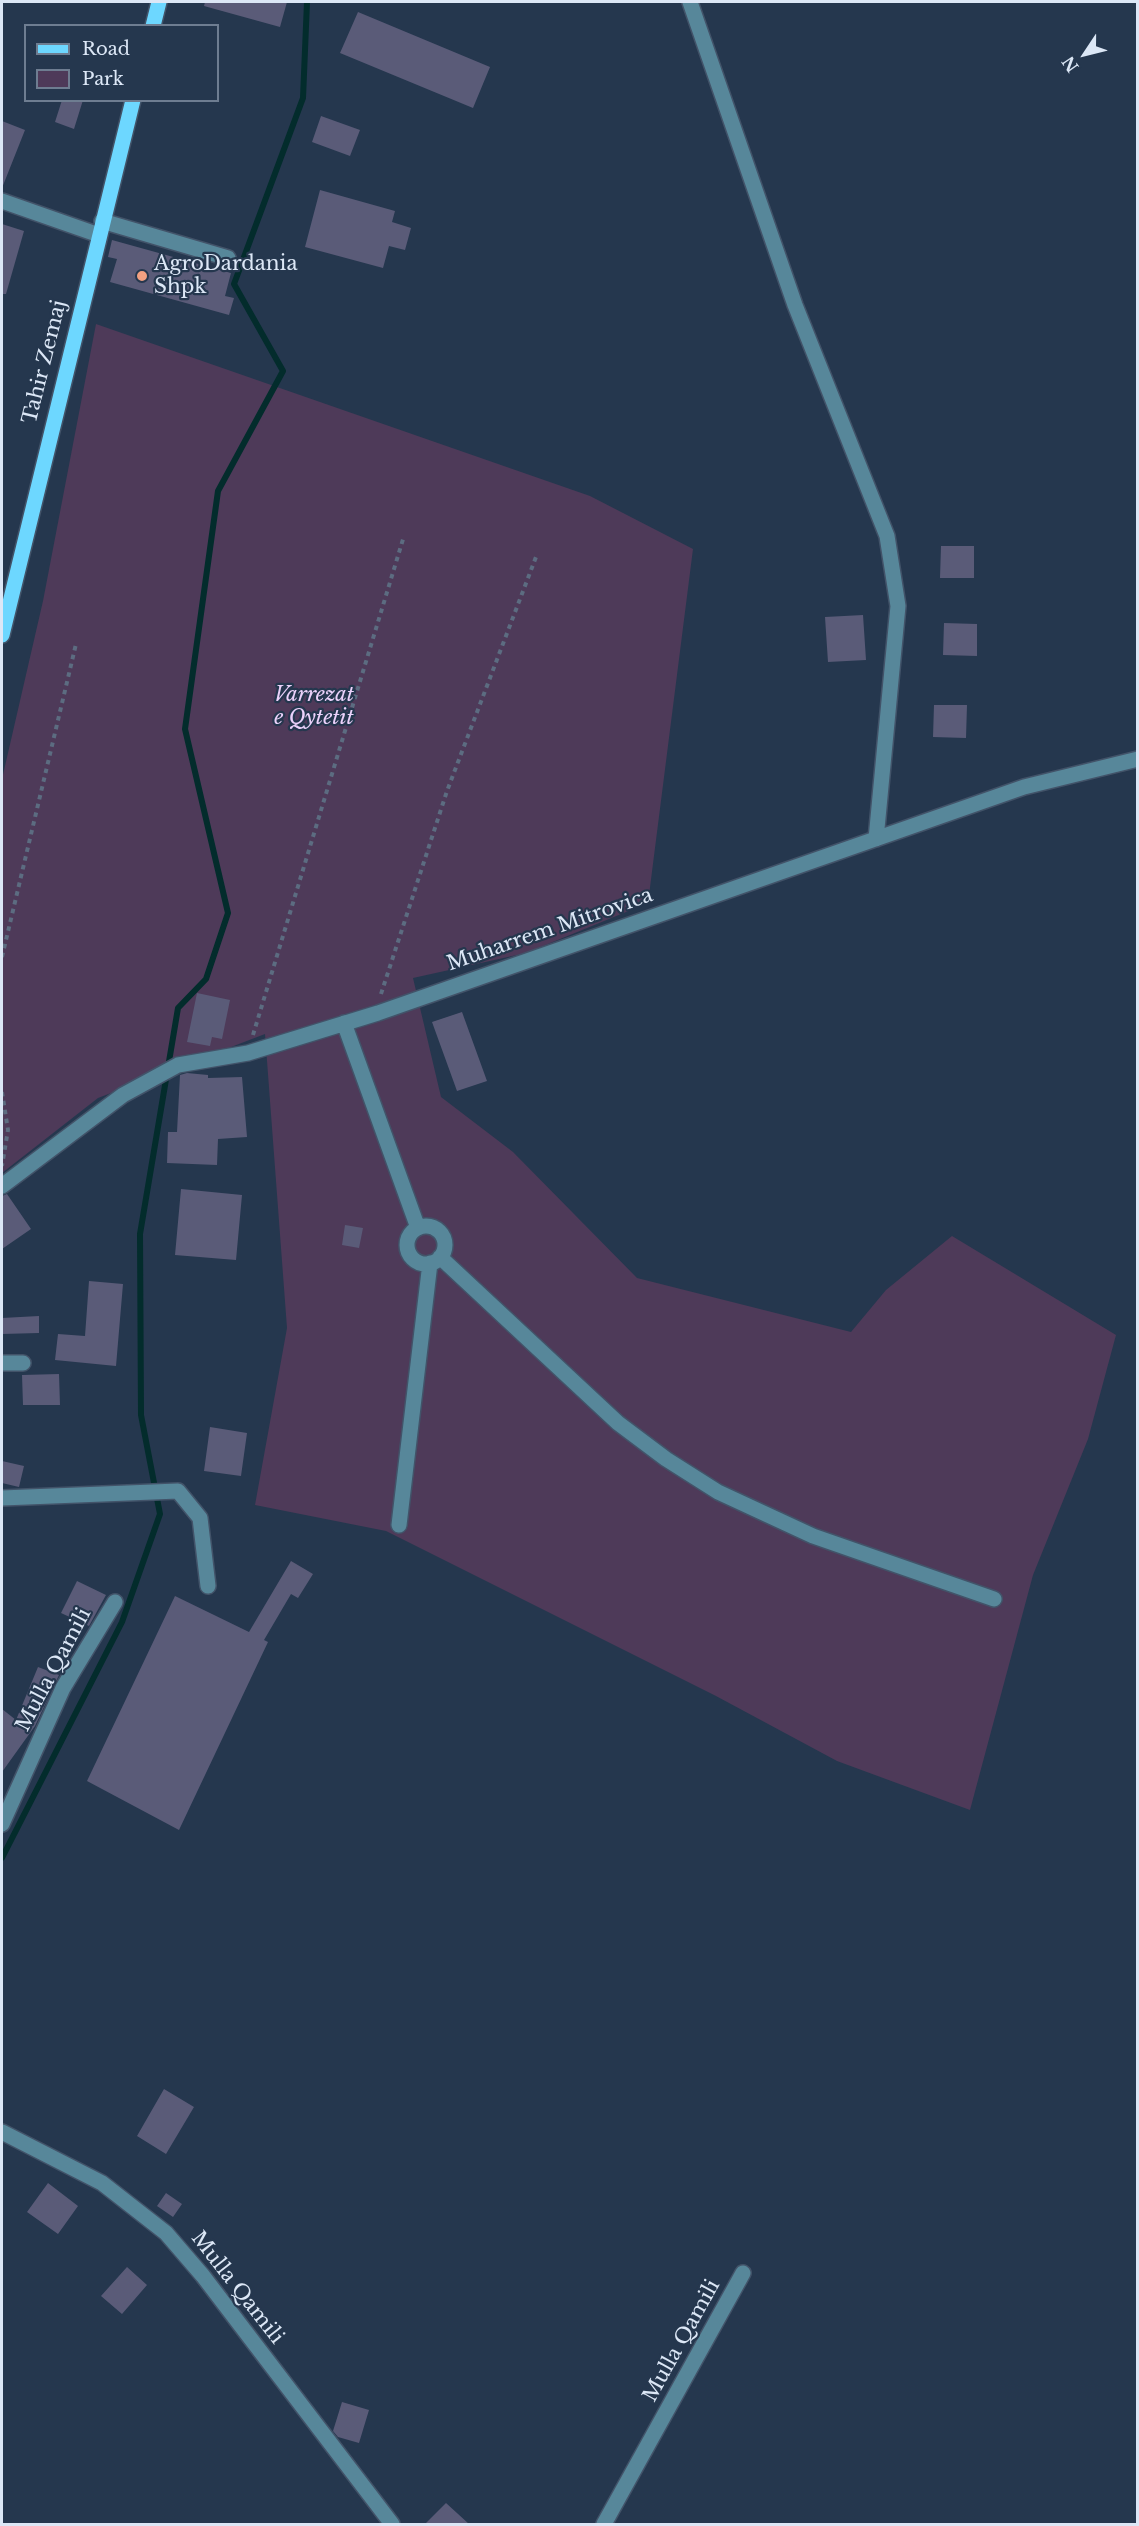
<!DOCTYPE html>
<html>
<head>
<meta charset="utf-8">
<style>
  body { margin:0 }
  #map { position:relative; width:1139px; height:2526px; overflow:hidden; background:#25374e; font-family:"Libre Baskerville",serif }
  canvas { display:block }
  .frame { position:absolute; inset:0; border:3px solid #dce7f6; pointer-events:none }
  .legend { position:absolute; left:24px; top:24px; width:195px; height:78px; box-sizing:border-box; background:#25374e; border:2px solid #6e7d91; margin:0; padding:8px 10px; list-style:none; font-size:18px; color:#dce7f6 }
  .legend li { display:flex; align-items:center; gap:12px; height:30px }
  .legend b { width:30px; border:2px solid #6e7d91 }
  .north { position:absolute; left:1055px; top:24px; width:60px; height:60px; -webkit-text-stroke:4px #25374e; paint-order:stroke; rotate:235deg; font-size:16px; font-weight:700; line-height:24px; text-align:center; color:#dce7f6 }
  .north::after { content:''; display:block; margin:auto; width:21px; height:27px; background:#dce7f6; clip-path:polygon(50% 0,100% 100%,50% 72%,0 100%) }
</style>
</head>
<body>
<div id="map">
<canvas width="1139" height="2526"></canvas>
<div class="frame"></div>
<ul class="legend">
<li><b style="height:8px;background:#6dd7ff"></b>Road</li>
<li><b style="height:16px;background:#4e3a59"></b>Park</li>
</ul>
<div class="north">N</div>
</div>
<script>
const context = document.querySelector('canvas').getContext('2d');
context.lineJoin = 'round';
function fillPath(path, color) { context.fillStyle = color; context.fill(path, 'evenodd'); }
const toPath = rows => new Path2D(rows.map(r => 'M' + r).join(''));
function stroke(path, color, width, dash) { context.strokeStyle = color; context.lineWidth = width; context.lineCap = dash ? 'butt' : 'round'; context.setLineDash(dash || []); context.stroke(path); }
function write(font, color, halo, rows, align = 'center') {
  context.font = font + ' "Libre Baskerville",serif'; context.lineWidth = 4.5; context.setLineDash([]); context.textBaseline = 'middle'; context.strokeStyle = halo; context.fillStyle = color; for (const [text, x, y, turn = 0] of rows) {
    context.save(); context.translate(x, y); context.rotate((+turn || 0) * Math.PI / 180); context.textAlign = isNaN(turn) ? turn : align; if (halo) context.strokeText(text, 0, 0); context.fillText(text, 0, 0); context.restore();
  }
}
const green = toPath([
  [96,324,590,496,693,549,648,903,526,953,413,978,441,1097,513,1152,637,1278,851,1332,886,1290,952,1236,1116,1335,1088,1439,1033,1575,970,1810,837,1761,716,1696,386,1531,255,1505,287,1328,265,1034,98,1098,2,1173,2,779,43,601]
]);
const stream = toPath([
  [2,1858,122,1622,160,1514,141,1415,140,1234,178,1008,206,979,228,913,185,729,218,491,283,371,234,284,303,98,307,2]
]);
const building = toPath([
  [205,2,287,2,280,27,204,6],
  [358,12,490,67,473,108,340,53],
  [62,100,83,100,74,129,55,122],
  [321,116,360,130,350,156,312,142],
  [2,121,25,130,2,188],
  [320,190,395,211,392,222,411,228,405,250,389,246,383,268,305,247],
  [2,224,24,231,6,294,2,294],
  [112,240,231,273,225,296,234,298,229,315,110,282,117,259,108,257],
  [941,546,974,546,974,578,940,578],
  [863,615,866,660,828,662,825,617],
  [944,623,977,624,977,656,943,655],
  [934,705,967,705,966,738,933,737],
  [197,993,230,1000,222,1039,212,1037,210,1046,187,1042],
  [462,1012,487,1081,457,1091,432,1022],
  [187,1073,208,1075,208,1078,242,1077,247,1137,218,1139,217,1165,167,1163,168,1132,177,1132,180,1075],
  [181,1189,242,1195,236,1260,175,1255],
  [7,1194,31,1229,2,1249,2,1196],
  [345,1225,363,1228,359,1248,342,1245],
  [89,1281,123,1284,116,1366,55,1360,58,1334,85,1336],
  [39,1316,39,1333,2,1334,2,1318],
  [59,1374,60,1405,23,1405,22,1375],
  [210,1427,247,1433,241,1476,204,1471],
  [2,1461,24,1466,19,1487,2,1483],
  [291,1561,313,1574,298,1598,291,1594,264,1640,268,1642,179,1830,87,1781,175,1596,249,1632],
  [77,1581,106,1595,89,1626,61,1613],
  [38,1667,59,1675,35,1726,2,1772,2,1709,16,1720],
  [164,2089,194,2107,166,2154,137,2136],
  [48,2183,78,2206,58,2234,27,2212],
  [166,2193,182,2204,173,2217,157,2206],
  [127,2267,147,2285,122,2314,101,2296],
  [342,2402,369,2410,359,2443,338,2437,333,2431],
  [446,2503,469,2524,425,2524]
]);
const path = toPath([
  [2,957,76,644],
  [381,994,447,791,536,557],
  [253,1035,404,536],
  [2,1092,8,1130,2,1166]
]);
const minor = toPath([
  [690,2,795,305,887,536,898,606,876,839],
  [2,201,99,235],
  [102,221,228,258],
  [344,1023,418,1228],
  [2,1186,123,1095,178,1065,248,1053,378,1013,1024,787,1138,759],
  '407 1245a19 19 0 1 1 38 0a19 19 0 1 1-38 0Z',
  [440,1257,618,1423,666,1459,718,1492,813,1536,994,1599],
  [2,1363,23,1363],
  [2,1498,178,1491,200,1518,208,1586],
  [399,1525,430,1263],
  [2,1824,63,1688,115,1602],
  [2,2132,102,2183,166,2233,203,2276,392,2524],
  [604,2524,743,2273]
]);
const major = toPath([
  [153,26,159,2],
  [2,635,133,100]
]);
const markers = [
  [142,276,6,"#f2a081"]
];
const poiNames = [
  ["AgroDardania",154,264],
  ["Shpk",154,287]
];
const streetNames = [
  ["Tahir Zemaj",45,362,-76],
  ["Muharrem Mitrovica",550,930,-19],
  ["Mulla Qamili",54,1670,-62],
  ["Mulla Qamili",237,2288,52],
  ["Mulla Qamili",682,2341,-61]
];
const parkNames = [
  ["Varrezat",314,695],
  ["e Qytetit",314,718]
];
fillPath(green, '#4e3a59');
stroke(stream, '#032c2c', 6);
fillPath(building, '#5a5b78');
stroke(minor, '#425369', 18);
stroke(major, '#425369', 18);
stroke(path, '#5c6c81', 4, [4.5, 4.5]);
stroke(minor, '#57879a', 15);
stroke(major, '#6dd7ff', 15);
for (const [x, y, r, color] of markers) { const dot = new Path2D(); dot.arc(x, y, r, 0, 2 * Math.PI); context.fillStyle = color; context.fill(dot); stroke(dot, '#25374e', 2); }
write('20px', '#dce7f6', '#25374e', poiNames, 'left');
write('20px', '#dce7f6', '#25374e', streetNames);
write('italic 20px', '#ecd2fb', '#25374e', parkNames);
</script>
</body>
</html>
